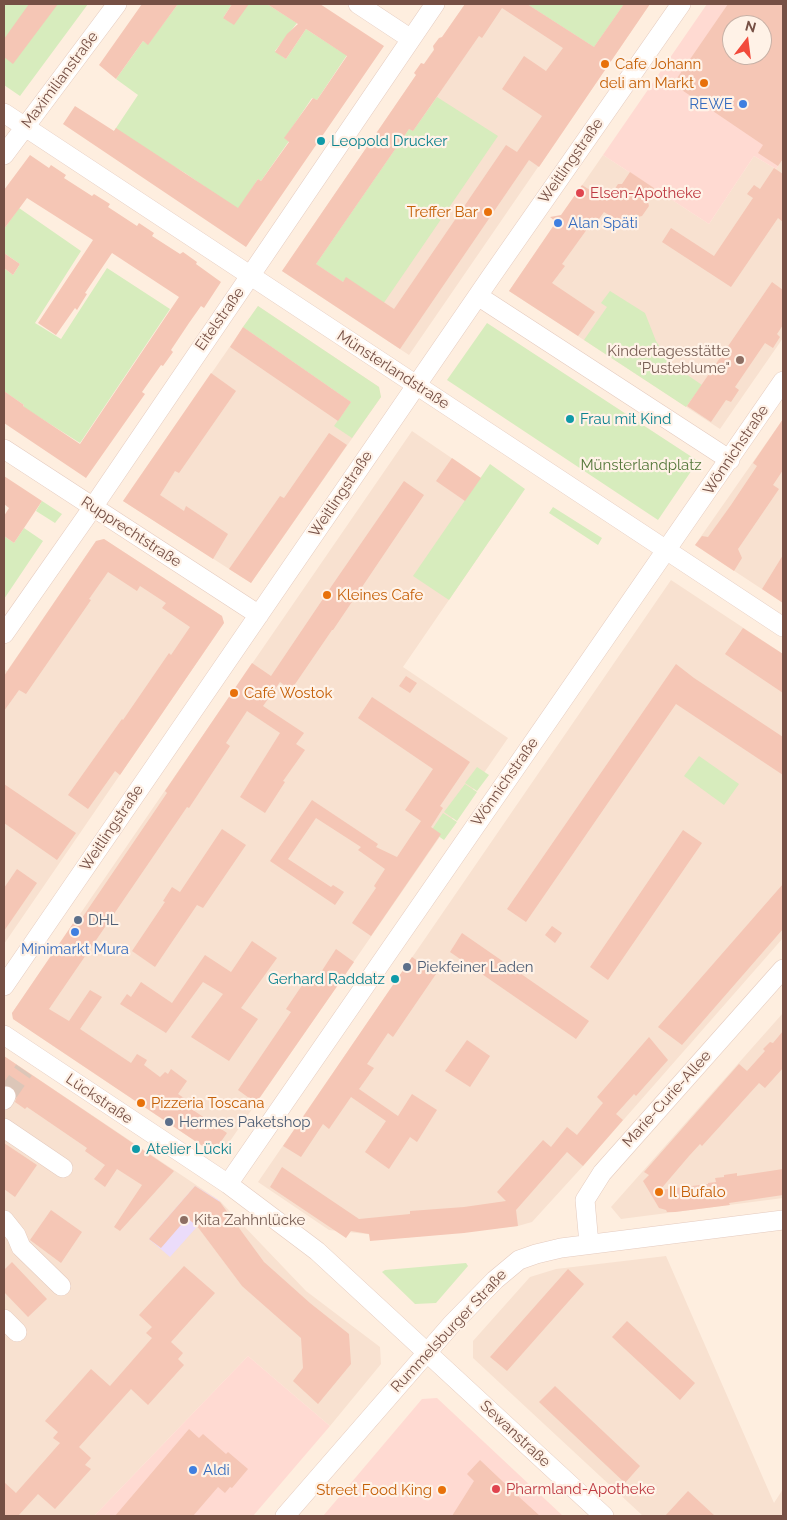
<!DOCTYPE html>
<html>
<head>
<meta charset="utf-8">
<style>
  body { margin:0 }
  #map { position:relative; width:787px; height:1520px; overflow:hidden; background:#feeedf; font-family:Raleway,sans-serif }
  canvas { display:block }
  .frame { position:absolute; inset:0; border:5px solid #765045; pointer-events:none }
  .north { position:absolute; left:722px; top:15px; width:50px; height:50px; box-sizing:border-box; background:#fff2e7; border:1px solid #c8b1a6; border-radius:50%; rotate:15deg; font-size:14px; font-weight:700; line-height:20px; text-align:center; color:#765045 }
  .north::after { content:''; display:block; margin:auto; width:18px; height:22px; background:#f24a3b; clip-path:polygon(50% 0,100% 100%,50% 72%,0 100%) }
</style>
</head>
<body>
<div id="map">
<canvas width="787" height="1520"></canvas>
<div class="frame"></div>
<div class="north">N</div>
</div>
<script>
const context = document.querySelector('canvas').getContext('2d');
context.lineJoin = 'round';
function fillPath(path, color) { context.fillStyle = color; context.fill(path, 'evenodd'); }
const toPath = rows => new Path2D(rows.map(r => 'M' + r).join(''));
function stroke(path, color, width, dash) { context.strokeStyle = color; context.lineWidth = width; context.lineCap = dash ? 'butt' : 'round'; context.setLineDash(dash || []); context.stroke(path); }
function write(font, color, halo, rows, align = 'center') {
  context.font = font + ' Raleway,sans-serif'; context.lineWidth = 4.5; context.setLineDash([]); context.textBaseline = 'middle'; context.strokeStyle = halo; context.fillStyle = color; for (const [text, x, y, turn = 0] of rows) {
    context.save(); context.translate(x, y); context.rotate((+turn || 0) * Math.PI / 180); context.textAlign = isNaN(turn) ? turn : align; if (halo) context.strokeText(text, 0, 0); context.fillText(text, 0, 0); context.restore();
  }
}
const residential = toPath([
  [465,4,650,4,409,355,282,271],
  [603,155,709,224,754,156,776,169,783,159,783,338,720,429,509,291],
  [258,306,379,387,381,397,251,583,123,501],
  [783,419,783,603,695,545],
  [412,431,516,502,403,667,508,738,219,1157,13,1019,12,1013],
  [104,539,222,616,224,623,4,944,4,669,7,671,96,541],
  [671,580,783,654,783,938,583,1166,532,1222,518,1226,403,1238,329,1230,258,1182],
  [783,1013,783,1198,621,1219,611,1207],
  [4,1056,220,1201,306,1291,380,1347,381,1364,330,1426,248,1356,94,1516,4,1516],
  [666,1256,774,1503,783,1489,783,1516,643,1516,473,1358,473,1341,530,1277,556,1269]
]);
const commercial = toPath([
  [707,4,783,4,783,159,776,169,754,156,709,224,603,155],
  [732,25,762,25,762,55,732,55],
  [248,1356,330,1426,253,1516,94,1516],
  [437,1398,563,1516,323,1516,422,1399]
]);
const education = toPath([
  [195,1186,220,1201,170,1257,149,1239]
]);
const green = toPath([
  [4,4,88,4,20,96,4,85],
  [178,4,232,4,223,18,246,6,247,4,267,4,297,23,275,51,286,59,306,29,340,51,349,52,317,100,312,98,285,138,289,141,261,181,258,179,238,210,185,173,114,131,138,95,116,79,143,41,148,44],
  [527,4,624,4,594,47],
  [437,97,498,136,381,307,346,278,343,282,316,264,409,129,413,131],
  [19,208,81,251,35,323,61,339,107,268,170,309,80,443,23,407,24,405,5,392,4,393,4,268,13,275,20,264,4,253,4,229],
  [610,291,645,313,656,341,670,363,702,385,686,407,584,340,607,307,601,303],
  [258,306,379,387,381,397,352,438,334,426,351,402,243,327],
  [487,323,698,461,658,520,447,380],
  [490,464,525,489,449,600,413,576],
  [42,501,62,514,55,523,36,511],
  [553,507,602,538,598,545,549,513],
  [24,528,43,541,4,599,4,536,14,543],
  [699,756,739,784,724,805,684,776],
  [477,767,489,775,477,791,465,783],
  [465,784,477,792,457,821,444,812],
  [443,813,457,822,444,840,431,831],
  [466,1263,468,1266,436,1303,415,1304,382,1272,385,1270]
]);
const building = toPath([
  [29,4,58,4,13,64,4,57,4,39],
  [142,4,178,4,148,45,143,41,116,79,99,65],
  [232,4,249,4,234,25,223,18],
  [267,4,320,4,384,46,246,247,63,124,75,106,114,131,116,128,238,208,258,179,261,181,289,142,284,138,313,98,317,100,347,56,306,29,286,59,275,52,287,34,298,24],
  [465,4,527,4,594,47,624,4,650,4,539,167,529,160,400,349,282,271,416,75,414,73,421,63,424,64,434,50,433,46,439,38,442,37],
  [502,8,563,48,546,71,524,56,502,89,542,116,517,152,506,145,394,309,346,277,343,282,316,264,409,129,413,131,479,36,482,38],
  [728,4,783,4,783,159,778,166,758,153,763,145,673,84],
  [732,25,762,25,762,55,732,55],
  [30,155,49,168,51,165,66,175,64,178,92,196,94,194,110,204,108,207,137,226,139,223,154,233,152,236,180,254,183,252,197,262,196,264,221,282,204,308,201,306,189,323,171,350,173,352,163,366,161,365,142,392,145,394,86,478,4,423,4,391,24,405,23,406,80,444,179,297,112,253,85,293,87,294,77,310,75,308,56,335,38,323,93,240,27,198,4,229,4,190],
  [774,168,783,174,783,222,778,218,731,287,662,242,671,228,714,256,753,198,747,194,754,185,760,189],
  [630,172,654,188,647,198,649,206,642,216,633,218,627,227,604,212,593,227,590,225,562,264,565,266,552,283,595,312,578,336,509,291,556,222,550,217,561,215,582,185,607,201,618,184,622,184],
  [4,253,20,264,13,275,4,268],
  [772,282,783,290,783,325,777,334,780,337,773,348,765,343,735,387,739,390,731,402,726,400,711,422,687,406],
  [243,327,351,402,338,421,230,347],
  [211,373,236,391,179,473,175,471,160,495,184,511,186,506,228,534,213,559,123,501],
  [783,419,783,470,773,485,779,489,738,549,742,558,734,571,695,545,702,536,708,537,731,505,757,466,753,463],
  [329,433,347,445,251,583,229,569,280,496,284,498],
  [452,458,481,478,465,501,436,481],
  [4,476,42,501,14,543,4,536,4,516,9,508,4,504],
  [404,481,424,495,333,630,332,630,291,690,280,682,263,706,304,733,296,744,305,750,283,781,285,782,265,813,240,797,280,733,247,711,226,743,230,746,189,808,187,807,49,1009,69,1021,90,990,102,997,80,1029,131,1063,137,1054,147,1060,144,1065,160,1077,165,1072,168,1074,171,1069,187,1081,178,1094,193,1104,190,1108,227,1133,213,1153,13,1019,12,1013,78,916,82,918,167,793,165,791,252,663,271,676,333,584],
  [104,539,222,616,224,623,120,775,115,771,88,809,68,795,122,719,123,720,169,653,171,655,190,627,162,608,166,603,140,586,137,591,108,572,89,599,91,600,26,694,19,690,4,711,4,676,96,541],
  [783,555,783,603,762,589],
  [743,628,783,654,783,693,725,654],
  [676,664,694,678,783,737,783,775,676,704,526,922,507,909],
  [406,676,417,683,410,693,399,686],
  [372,697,470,762,440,806,443,808,431,827,441,834,371,936,352,923,376,888,374,886,385,869,358,850,361,847,316,818,288,859,331,887,333,885,344,892,335,905,270,861,312,800,378,844,376,847,397,857,421,821,405,810,433,769,358,718],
  [4,784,76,833,57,860,4,823],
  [222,829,246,845,203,908,197,905,155,967,132,951,165,902,163,901,172,887,180,892],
  [683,830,702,843,608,980,590,967],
  [17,869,37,883,4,931,4,888],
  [783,884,783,929,682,1045,658,1027],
  [552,926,562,933,555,943,545,935],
  [462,933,589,1021,576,1039,450,952],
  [252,941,277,958,241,1008,258,1019,229,1061,191,1037,223,994,203,982,166,1033,120,1004,127,994,131,997,141,982,172,1003,205,955,231,972],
  [336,949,354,962,256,1103,238,1090,291,1012,286,1009,307,978,314,983],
  [412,957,436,974,393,1037,388,1033,367,1064,374,1068,359,1089,398,1116,412,1094,437,1110,417,1142,410,1137,389,1169,365,1152,386,1121,351,1097,329,1129,323,1124,301,1157,283,1146],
  [783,1031,783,1068,765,1088,759,1083,702,1146,700,1144,689,1156,660,1190,708,1184,708,1183,716,1182,715,1178,724,1177,724,1175,737,1173,737,1176,783,1169,783,1195,729,1203,730,1205,675,1212,667,1212,666,1210,659,1208,643,1181,649,1175,644,1172,739,1064,747,1071,765,1051,763,1049,770,1042,773,1043],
  [649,1037,668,1060,636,1096,634,1094,616,1114,623,1120,583,1166,567,1152,516,1210,518,1226,464,1233,370,1241,369,1234,351,1231,346,1238,270,1187,282,1167,359,1219,410,1214,410,1211,464,1207,506,1201,497,1192,543,1140,551,1147,567,1127,577,1135,603,1103,597,1097],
  [467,1040,490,1056,470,1087,445,1071],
  [4,1056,174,1171,120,1231,114,1227,142,1185,117,1169,105,1187,94,1179,105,1165,85,1151,87,1148,27,1107,25,1109,15,1102,17,1096,15,1089,11,1086,4,1085],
  [4,1143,37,1165,15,1197,4,1189],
  [195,1186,220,1202,264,1262,310,1303,349,1334,351,1364,318,1404,293,1381,303,1368,301,1338,242,1286,197,1226,187,1218,161,1248,149,1239],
  [51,1210,82,1232,61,1263,30,1240],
  [12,1262,47,1299,28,1317,4,1292,4,1270],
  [184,1266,215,1293,171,1342,183,1353,178,1359,184,1365,148,1405,131,1389,79,1447,91,1458,85,1465,91,1469,55,1509,38,1494,18,1516,4,1516,4,1482,16,1493,60,1443,53,1438,58,1432,45,1421,91,1369,110,1386,152,1338,146,1333,152,1327,139,1315],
  [568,1269,584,1284,507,1371,490,1357],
  [627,1321,695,1383,680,1400,612,1337],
  [555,1386,640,1466,625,1483,539,1402],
  [189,1429,199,1438,203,1434,226,1454,228,1452,248,1469,232,1488,230,1487,225,1493,218,1487,193,1516,115,1516],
  [480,1460,518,1496,540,1516,452,1516,474,1481,467,1474],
  [688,1491,715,1516,665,1516]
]);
const minorTunnel = toPath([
  [6,1096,24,1070]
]);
const minor = toPath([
  [358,4,411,39],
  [4,113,783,627],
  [4,155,117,4],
  [478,296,730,460],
  [4,449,259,615],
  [4,634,93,507,435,4],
  [4,986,490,278,681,4],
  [4,1035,228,1184,317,1251,604,1516],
  [4,1100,6,1096],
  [4,1128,63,1168],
  [228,1184,783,381],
  [4,1220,16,1235,21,1247,61,1286],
  [589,1244,585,1200,602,1173,783,969],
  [4,1319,17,1332],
  [285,1516,451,1325,495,1280,519,1260,536,1254,561,1248,783,1220]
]);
const markers = [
  [605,64,5,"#e8710a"],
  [704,83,5,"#e8710a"],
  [743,104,5,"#3f7fe0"],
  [321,141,5,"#0f9aa8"],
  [580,193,5,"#e0444e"],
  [488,212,5,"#e8710a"],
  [558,223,5,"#3f7fe0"],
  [740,360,5,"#8d6e63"],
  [570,419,5,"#0f9aa8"],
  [327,595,5,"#e8710a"],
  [234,693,5,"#e8710a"],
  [78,920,5,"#5c6f8a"],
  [75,932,5,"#3f7fe0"],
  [407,967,5,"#5c6f8a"],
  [395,979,5,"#0f9aa8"],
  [141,1103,5,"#e8710a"],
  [169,1122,5,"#5c6f8a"],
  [136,1149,5,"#0f9aa8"],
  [659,1192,5,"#e8710a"],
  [184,1220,5,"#8d6e63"],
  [193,1470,5,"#3f7fe0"],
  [496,1489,5,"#e0444e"],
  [442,1490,5,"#e8710a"]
];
const foodNames = [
  ["Cafe Johann",615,64],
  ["deli am Markt",694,83,"right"],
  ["Treffer Bar",478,212,"right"],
  ["Kleines Cafe",337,595],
  ["Café Wostok",244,693],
  ["Pizzeria Toscana",151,1103],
  ["Il Bufalo",669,1192],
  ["Street Food King",432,1490,"right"]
];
const streetNames = [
  ["Maximilianstraße",60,80,-53],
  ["Weitlingstraße",571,161,-55],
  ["Eitelstraße",220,319,-55],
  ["Münsterlandstraße",393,370,33],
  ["Wönnichstraße",736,450,-56],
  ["Weitlingstraße",341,494,-56],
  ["Rupprechtstraße",131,532,33],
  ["Wönnichstraße",505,782,-55],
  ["Weitlingstraße",112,828,-56],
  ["Lückstraße",99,1099,34],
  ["Marie-Curie-Allee",667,1099,-48],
  ["Rummelsburger Straße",449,1331,-47],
  ["Sewanstraße",515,1434,43]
];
const shopNames = [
  ["REWE",733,104,"right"],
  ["Alan Späti",568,223],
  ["Minimarkt Mura",75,949,"center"],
  ["Aldi",203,1470]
];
const cultureNames = [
  ["Leopold Drucker",331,141],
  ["Frau mit Kind",580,419],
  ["Gerhard Raddatz",385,979,"right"],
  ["Atelier Lücki",146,1149]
];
const healthNames = [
  ["Elsen-Apotheke",590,193],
  ["Pharmland-Apotheke",506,1489]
];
const educationNames = [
  ["Kindertagesstätte",730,351],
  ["\"Pusteblume\"",730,368],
  ["Kita Zahhnlücke",194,1220,"left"]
];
const parkNames = [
  ["Münsterlandplatz",641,465]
];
const serviceNames = [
  ["DHL",88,920],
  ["Piekfeiner Laden",417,967],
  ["Hermes Paketshop",179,1122]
];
fillPath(residential, '#f8e1d0');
fillPath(commercial, '#ffdad2');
fillPath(education, '#ebdcfa');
fillPath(green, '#d7ecbd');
fillPath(building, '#f5c6b5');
stroke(minorTunnel, '#dcc6b8', 19, [19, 9]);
stroke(minor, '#e4cabe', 20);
stroke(minor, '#fff', 19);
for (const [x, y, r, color] of markers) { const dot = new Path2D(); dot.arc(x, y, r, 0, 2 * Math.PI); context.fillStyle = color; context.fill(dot); stroke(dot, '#fff2e7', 2); }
write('15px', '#c56008', '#fff2e7', foodNames, 'left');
write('15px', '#765045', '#fff2e7', streetNames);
write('15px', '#366cbe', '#fff2e7', shopNames, 'left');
write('15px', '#0d838f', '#fff2e7', cultureNames, 'left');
write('15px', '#be3a42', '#fff2e7', healthNames, 'left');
write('15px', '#785e54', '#fff2e7', educationNames, 'right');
write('15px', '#54773a', '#fff2e7', parkNames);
write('15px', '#4e5e75', '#fff2e7', serviceNames, 'left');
</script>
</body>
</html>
